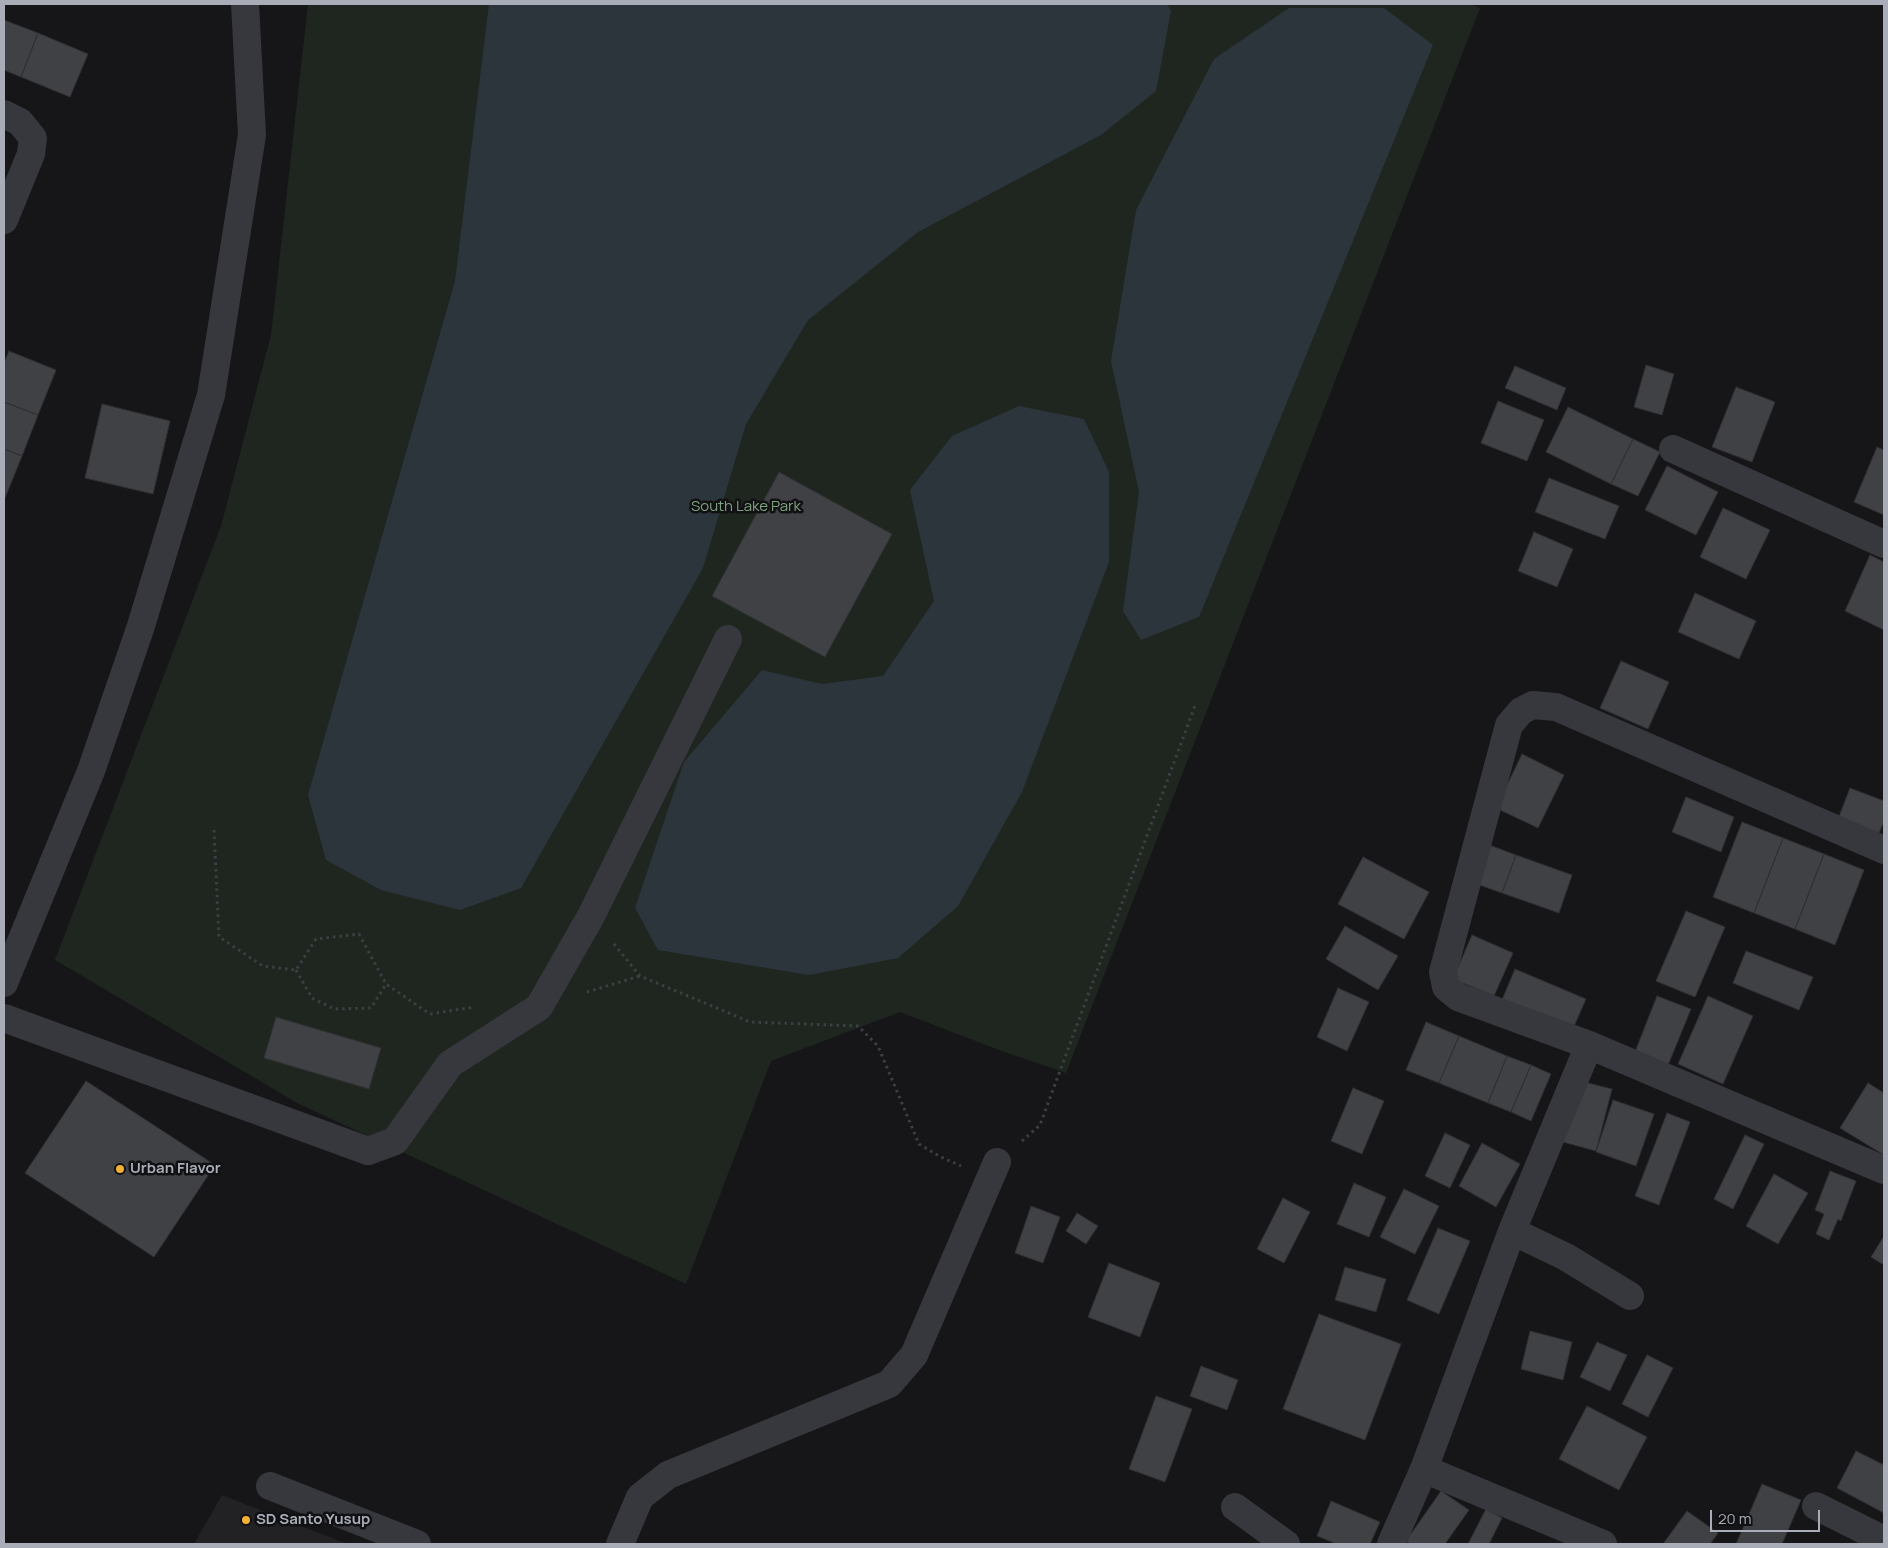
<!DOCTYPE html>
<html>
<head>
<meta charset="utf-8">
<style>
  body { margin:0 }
  #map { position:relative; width:1888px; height:1548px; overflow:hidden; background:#161618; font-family:Manrope,sans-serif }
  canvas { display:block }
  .frame { position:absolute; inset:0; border:5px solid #a8adb8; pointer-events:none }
  .scale { position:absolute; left:1710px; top:1510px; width:110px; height:22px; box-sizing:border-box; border:2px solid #a8adb8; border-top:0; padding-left:6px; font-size:15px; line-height:18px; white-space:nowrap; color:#a8adb8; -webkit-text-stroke:4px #111113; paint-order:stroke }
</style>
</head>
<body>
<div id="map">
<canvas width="1888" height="1548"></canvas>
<div class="frame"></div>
<div class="scale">20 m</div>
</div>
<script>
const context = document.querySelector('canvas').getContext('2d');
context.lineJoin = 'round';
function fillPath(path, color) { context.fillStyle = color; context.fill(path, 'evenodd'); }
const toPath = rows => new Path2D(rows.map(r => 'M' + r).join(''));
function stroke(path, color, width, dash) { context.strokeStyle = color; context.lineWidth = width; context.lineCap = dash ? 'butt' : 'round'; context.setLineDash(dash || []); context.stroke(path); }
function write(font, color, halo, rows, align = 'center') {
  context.font = font + ' Manrope,sans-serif'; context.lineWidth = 5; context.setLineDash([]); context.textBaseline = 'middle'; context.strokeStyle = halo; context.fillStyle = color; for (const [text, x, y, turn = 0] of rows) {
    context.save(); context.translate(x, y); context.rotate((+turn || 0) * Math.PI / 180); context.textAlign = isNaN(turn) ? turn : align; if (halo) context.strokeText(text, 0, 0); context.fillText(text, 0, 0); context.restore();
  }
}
const built = toPath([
  [222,1495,347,1544,194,1544]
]);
const green = toPath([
  [308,4,1470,4,1480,8,1066,1073,999,1050,900,1012,771,1061,686,1284,299,1104,55,960,221,526,271,335]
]);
const water = toPath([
  [489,4,1167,4,1171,11,1156,91,1101,135,918,232,808,320,746,424,703,568,521,888,460,910,381,890,326,860,308,795,455,281],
  [1289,8,1384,8,1433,45,1199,617,1141,640,1123,611,1139,492,1111,361,1136,210,1214,59],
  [1019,406,1084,419,1109,472,1109,562,1022,792,958,906,898,958,809,975,658,950,635,908,684,762,762,670,822,684,883,676,934,601,910,490,952,436]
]);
const building = toPath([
  [4,20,38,33,21,77,4,70,4,20],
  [38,33,88,54,70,97,21,77,38,33],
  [9,351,56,370,38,415,4,402,4,363,9,351],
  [1646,365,1674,374,1662,415,1634,407,1646,365],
  [1515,366,1566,388,1557,410,1505,388,1515,366],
  [1736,387,1775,402,1752,462,1712,447,1736,387],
  [1498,401,1544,420,1527,461,1481,443,1498,401],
  [4,402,38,415,22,456,4,449,4,402],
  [102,404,170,421,153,494,85,478,102,404],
  [1568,407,1633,439,1611,484,1546,452,1568,407],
  [1633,439,1660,452,1638,496,1611,484,1633,439],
  [1877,447,1884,450,1884,515,1854,502,1877,447],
  [4,449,22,456,5,498,4,498,4,449],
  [1667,466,1718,492,1696,535,1645,510,1667,466],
  [779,472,892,534,825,657,712,596,779,472],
  [1549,478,1619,506,1605,539,1535,512,1549,478],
  [1723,508,1770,530,1746,579,1700,557,1723,508],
  [1534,532,1573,549,1557,587,1518,571,1534,532],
  [1870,555,1884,562,1884,630,1845,611,1870,555],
  [1695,593,1756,621,1739,659,1678,632,1695,593],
  [1621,661,1669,682,1648,729,1600,708,1621,661],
  [1522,754,1564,775,1538,828,1496,808,1522,754],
  [1850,788,1884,801,1884,821,1878,835,1838,819,1850,788],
  [1686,797,1734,817,1721,852,1672,832,1686,797],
  [1742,822,1783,838,1754,913,1713,897,1742,822],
  [1783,838,1824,854,1795,929,1754,913,1783,838],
  [1484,843,1516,855,1502,893,1471,882,1484,843],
  [1824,854,1864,870,1835,945,1795,929,1824,854],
  [1516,855,1572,875,1559,913,1502,893,1516,855],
  [1363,857,1429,892,1404,939,1338,904,1363,857],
  [1686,911,1725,927,1695,997,1656,981,1686,911],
  [1345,926,1398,956,1378,990,1326,959,1345,926],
  [1472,935,1513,953,1494,996,1453,979,1472,935],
  [1746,951,1813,977,1799,1010,1733,983,1746,951],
  [1515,969,1586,999,1572,1031,1502,1000,1515,969],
  [1338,988,1369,1002,1347,1051,1317,1037,1338,988],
  [1657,996,1691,1009,1666,1070,1633,1057,1657,996],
  [1708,996,1753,1016,1723,1084,1678,1064,1708,996],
  [276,1017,381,1048,369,1089,264,1058,276,1017],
  [1426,1022,1459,1036,1439,1083,1406,1070,1426,1022],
  [1459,1036,1507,1056,1488,1103,1439,1083,1459,1036],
  [1507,1056,1531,1065,1511,1112,1488,1103,1507,1056],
  [1531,1065,1551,1074,1531,1121,1511,1112,1531,1065],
  [86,1081,215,1165,154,1257,25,1173,86,1081],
  [1580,1081,1612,1089,1596,1151,1563,1142,1580,1081],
  [1868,1083,1884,1093,1884,1155,1840,1128,1868,1083],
  [1353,1088,1384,1101,1362,1154,1331,1141,1353,1088],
  [1613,1100,1654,1114,1636,1166,1596,1152,1613,1100],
  [1667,1113,1690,1122,1659,1205,1635,1196,1667,1113],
  [1445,1133,1470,1145,1450,1188,1425,1176,1445,1133],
  [1745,1135,1764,1144,1733,1209,1714,1199,1745,1135],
  [1482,1143,1520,1164,1496,1207,1459,1186,1482,1143],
  [1830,1171,1856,1181,1841,1221,1838,1219,1829,1240,1816,1234,1824,1214,1815,1210,1830,1171],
  [1774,1174,1808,1193,1778,1244,1746,1226,1774,1174],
  [1354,1183,1386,1197,1369,1237,1337,1224,1354,1183],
  [1404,1189,1439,1206,1415,1254,1380,1237,1404,1189],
  [1283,1198,1310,1212,1284,1263,1257,1249,1283,1198],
  [1031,1206,1060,1217,1043,1263,1015,1253,1031,1206],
  [1077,1213,1098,1226,1086,1244,1066,1231,1077,1213],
  [1438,1228,1470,1241,1439,1314,1407,1300,1438,1228],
  [1884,1236,1884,1265,1871,1257,1884,1236],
  [1109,1263,1160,1283,1140,1337,1088,1317,1109,1263],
  [1345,1267,1386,1279,1376,1312,1335,1300,1345,1267],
  [1319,1314,1401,1344,1365,1440,1283,1409,1319,1314],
  [1530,1331,1572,1342,1563,1380,1521,1369,1530,1331],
  [1597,1342,1627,1355,1610,1391,1580,1377,1597,1342],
  [1647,1355,1673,1368,1648,1417,1622,1404,1647,1355],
  [1201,1366,1238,1380,1227,1410,1190,1396,1201,1366],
  [1156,1396,1192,1409,1165,1482,1129,1469,1156,1396],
  [1587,1406,1647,1437,1619,1490,1559,1459,1587,1406],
  [1856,1451,1884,1465,1884,1513,1837,1488,1856,1451],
  [1762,1484,1801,1500,1782,1544,1736,1544,1762,1484],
  [1441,1491,1469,1510,1445,1544,1410,1544,1406,1541,1441,1491],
  [1331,1501,1380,1522,1370,1544,1337,1544,1317,1536,1331,1501],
  [1486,1509,1502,1518,1489,1544,1468,1544,1486,1509],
  [1687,1511,1718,1533,1710,1544,1663,1544,1687,1511]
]);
const path = toPath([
  [214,830,219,937,263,966,296,970,316,939,359,934,386,984,430,1014,475,1007],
  [614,944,640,976,750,1022,858,1026,878,1046,919,1144,939,1156,961,1166],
  [296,970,312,998,334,1009,371,1008,386,984],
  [587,992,640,976],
  [1022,1141,1040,1125,1196,703]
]);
const minor = toPath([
  [4,114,20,122,33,138,31,154,4,220],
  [1673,449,1884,544],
  [1884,850,1556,707,1533,705,1521,711,1509,725,1443,972,1446,987,1458,997,1589,1045,1884,1170],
  [4,983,91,771,140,629,211,395,252,135,245,4],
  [4,1018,368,1151,395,1141,450,1064,539,1007,591,916,728,639],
  [1589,1045,1512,1231,1424,1469,1603,1544],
  [1512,1231,1566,1257,1630,1296],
  [270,1486,417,1544],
  [1816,1506,1884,1540],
  [1235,1507,1286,1544],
  [620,1544,640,1497,668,1475,889,1384,914,1355,997,1162],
  [1391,1544,1424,1469]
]);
const markers = [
  [120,1169,5,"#f2b134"],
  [246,1520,5,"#f2b134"]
];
const parkNames = [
  ["South Lake Park",746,507]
];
const poiNames = [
  ["Urban Flavor",130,1169],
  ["SD Santo Yusup",256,1520]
];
fillPath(built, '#222225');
fillPath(green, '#1e261f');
fillPath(water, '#2c353c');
fillPath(building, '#404145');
stroke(building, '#303034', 1);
stroke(path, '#3d3f44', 3, [2.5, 4]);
stroke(minor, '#37383d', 28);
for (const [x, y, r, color] of markers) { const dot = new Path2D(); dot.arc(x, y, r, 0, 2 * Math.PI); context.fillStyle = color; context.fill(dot); stroke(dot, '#111113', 2); }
write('15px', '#7fa381', '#111113', parkNames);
write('bold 15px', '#a8adb8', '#111113', poiNames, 'left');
</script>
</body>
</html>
